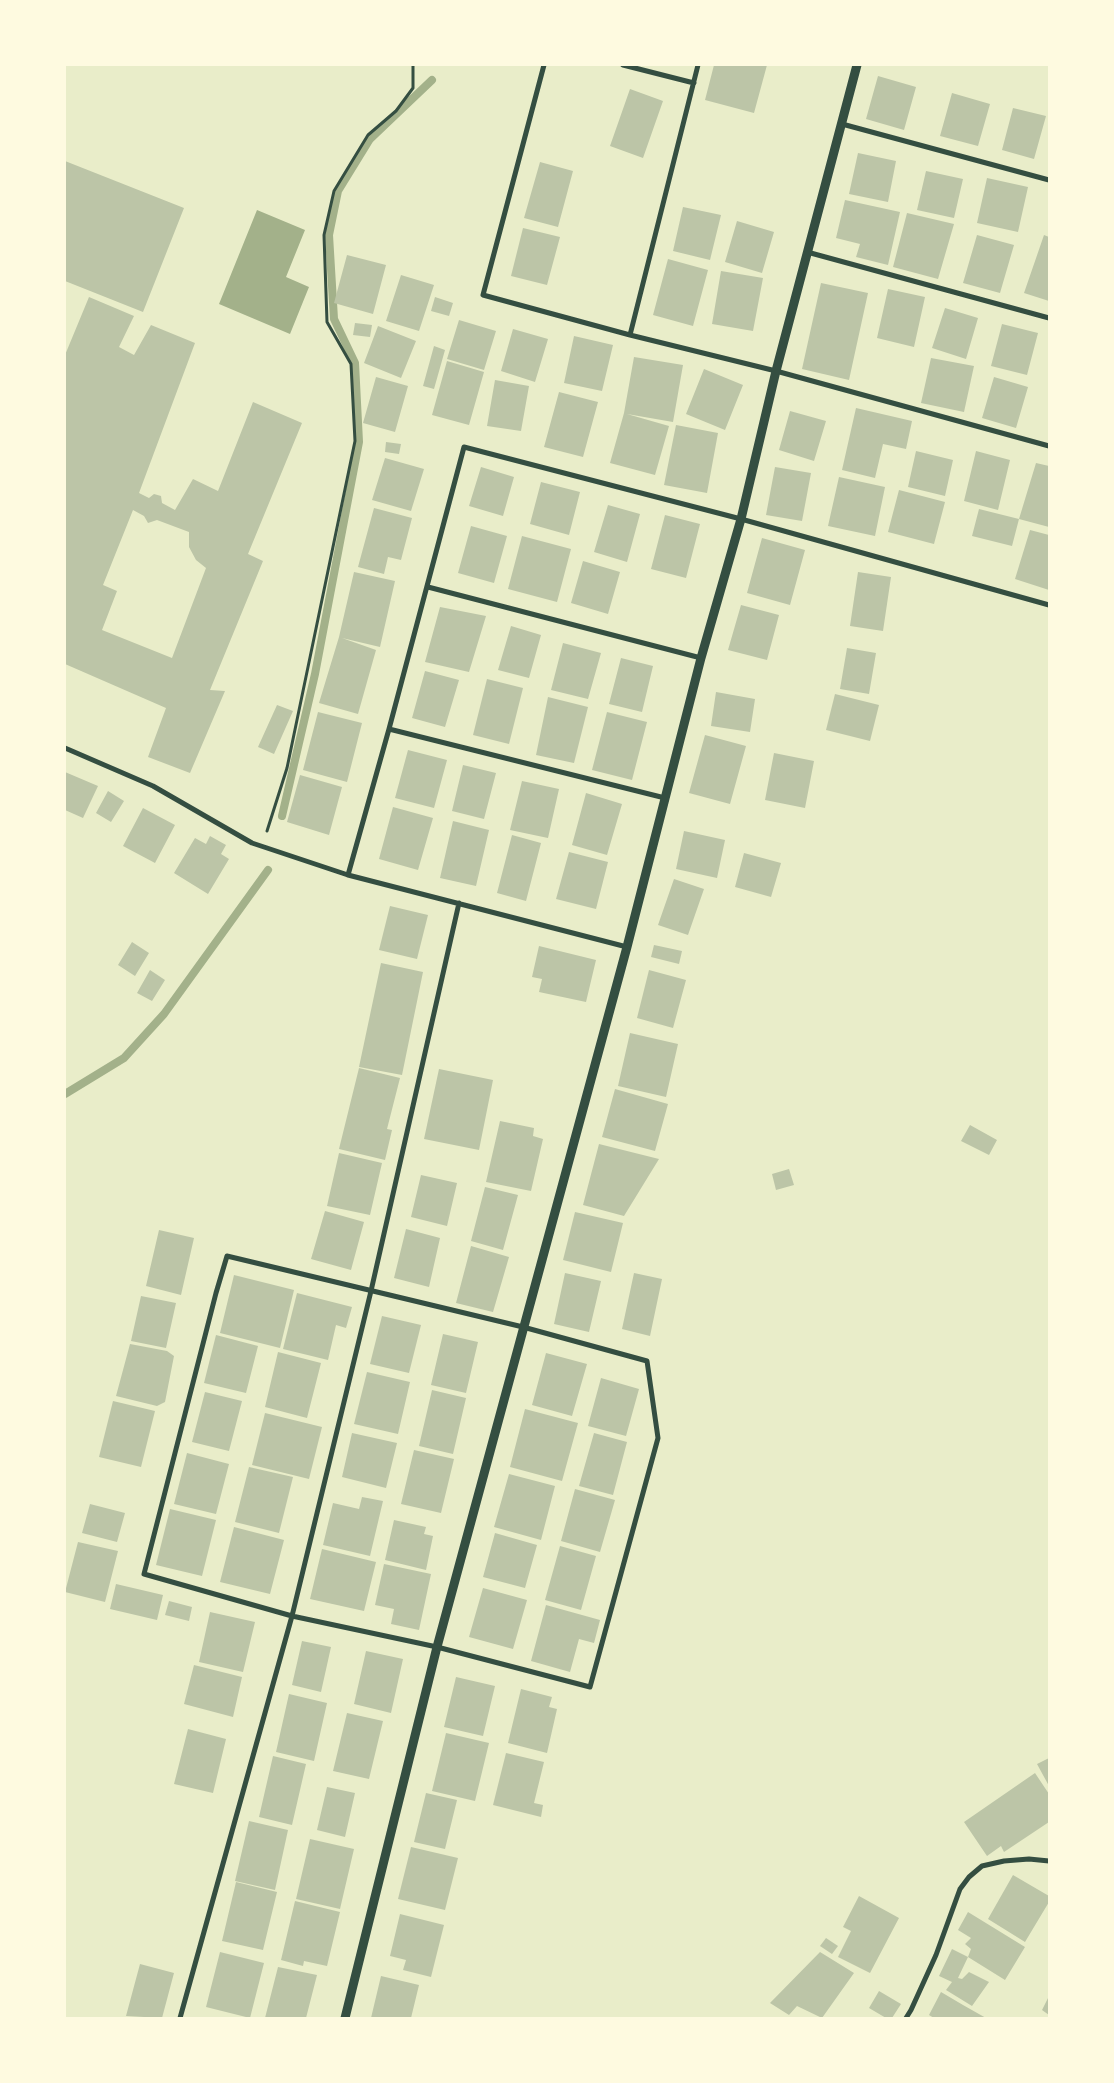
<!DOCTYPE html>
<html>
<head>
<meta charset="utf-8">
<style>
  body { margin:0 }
  #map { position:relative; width:1114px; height:2083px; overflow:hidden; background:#e9edc9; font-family:Cabin,sans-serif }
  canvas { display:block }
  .frame { position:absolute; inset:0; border:66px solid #fefae0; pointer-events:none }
</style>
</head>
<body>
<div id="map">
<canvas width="1114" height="2083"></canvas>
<div class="frame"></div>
</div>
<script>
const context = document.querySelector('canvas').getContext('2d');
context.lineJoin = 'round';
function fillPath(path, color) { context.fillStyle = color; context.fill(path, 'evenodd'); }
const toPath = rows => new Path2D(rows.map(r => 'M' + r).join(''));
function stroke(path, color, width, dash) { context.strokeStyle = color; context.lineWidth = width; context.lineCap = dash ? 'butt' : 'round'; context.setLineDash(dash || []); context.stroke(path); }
const water = toPath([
  [257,210,305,230,286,277,309,287,290,334,219,304]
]);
const stream = toPath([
  [282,816,315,674,359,442,355,363,334,319,329,235,338,191,370,139,432,80],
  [65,1094,124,1058,164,1014,268,870]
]);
const building = toPath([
  [714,65,767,65,754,113,705,100],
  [878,76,916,87,904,130,866,119],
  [630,89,663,101,643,158,610,146],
  [952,93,990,104,978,146,940,136],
  [1013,108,1046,116,1034,159,1002,150],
  [858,153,896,161,888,202,849,194],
  [65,161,184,208,143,312,65,281],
  [540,162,573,171,558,227,524,218],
  [926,171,963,179,954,218,917,210],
  [987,178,1028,187,1018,232,977,223],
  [845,200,900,212,888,265,856,257,860,244,836,238],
  [683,207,721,215,710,260,673,251],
  [907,213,954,224,938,279,893,267],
  [737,221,774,232,762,273,725,262],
  [523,228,560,237,547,285,511,276],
  [977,235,1014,245,1000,293,963,283],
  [1044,235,1049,237,1049,301,1024,293],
  [347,255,386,265,373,314,334,303],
  [668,259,708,270,693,326,653,315],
  [721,271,763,278,753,331,712,324],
  [401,275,434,285,419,331,386,321],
  [821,283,868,293,849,380,802,369],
  [888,289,925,297,914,347,877,338],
  [89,297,134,316,119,347,134,355,151,325,195,343,139,493,149,498,154,494,161,496,162,503,175,510,193,479,218,491,253,402,302,423,248,554,263,561,210,690,225,691,190,773,148,757,166,708,65,664,65,355],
  [133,510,144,516,148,523,157,520,189,532,189,547,196,560,206,568,172,658,102,630,117,591,103,585],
  [435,297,453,303,449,316,431,311],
  [945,308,978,318,966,359,932,348],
  [459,320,496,331,484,370,447,359],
  [355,323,372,325,370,337,353,335],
  [1002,324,1038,333,1027,375,991,366],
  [378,326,416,341,401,378,364,363],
  [513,329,548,339,535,382,501,371],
  [574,336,613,345,602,391,564,383],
  [434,346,445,350,434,389,423,386],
  [634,357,683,365,673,422,627,414,669,426,655,475,610,463,624,413],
  [931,358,974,366,964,412,921,403],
  [447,361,484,372,469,425,432,415],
  [704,369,743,385,725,430,686,414],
  [376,377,408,386,395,432,363,423],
  [994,377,1028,387,1016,428,982,418],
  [495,380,529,386,521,431,487,426],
  [559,392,598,402,583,457,544,447],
  [856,408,912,421,906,449,883,444,875,478,842,470],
  [790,411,826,421,814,461,779,450],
  [676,425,718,433,707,493,664,485],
  [386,442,401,444,399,454,385,452],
  [916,451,953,460,945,496,908,487],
  [976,451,1010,460,998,510,964,501],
  [385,458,424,469,411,511,372,500],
  [1036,463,1049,466,1049,527,1019,519,1012,546,972,536,979,509,1019,519],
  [481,467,514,477,503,516,469,506],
  [775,467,811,473,802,521,766,515],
  [839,477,885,487,875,536,828,526],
  [541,482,580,492,569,535,530,524],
  [899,490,945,502,934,544,888,532],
  [608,505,640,514,627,562,594,552],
  [374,508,412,518,401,560,388,557,384,574,358,567],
  [665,515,700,524,686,578,651,569],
  [471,526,507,536,494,583,458,573],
  [1030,530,1049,535,1049,590,1015,579],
  [522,536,571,549,557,602,508,589],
  [762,538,805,550,790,605,747,593],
  [583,561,620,572,608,614,571,603],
  [354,572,395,581,380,647,342,638,376,650,358,714,319,703,339,637],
  [858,572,891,577,883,631,850,626],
  [741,605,779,615,767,660,728,650],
  [440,607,486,616,469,672,425,662],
  [511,626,541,635,529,678,498,670],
  [563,643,601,653,588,699,551,690],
  [847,648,876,653,869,694,840,689],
  [621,658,653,666,642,712,609,704],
  [425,671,459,680,445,727,412,718],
  [487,679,523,688,509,744,473,735],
  [716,692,755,699,750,732,711,726],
  [835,694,879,705,870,741,826,730],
  [548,697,588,707,574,763,536,755],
  [277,705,293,711,274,754,258,747],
  [318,712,362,723,347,782,303,770],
  [607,712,647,722,632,780,592,770],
  [705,735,746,746,730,804,689,793],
  [408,750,447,760,434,808,395,798],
  [774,753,814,761,805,808,765,800],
  [463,765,496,773,484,819,452,811],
  [65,772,98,786,83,818,65,810],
  [300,775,342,787,329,835,287,822],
  [522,781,559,789,548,838,510,830],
  [108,791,124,801,111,822,96,813],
  [586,793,622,804,607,855,572,845],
  [393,807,433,818,418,870,379,859],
  [143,808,175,825,155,863,123,846],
  [453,821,489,830,476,886,440,878],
  [684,831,725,840,717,878,676,869],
  [512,835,541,843,526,901,497,893],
  [210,836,226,845,221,854,229,859,208,894,174,873,195,838,206,844],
  [569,852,608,862,596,909,556,899],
  [744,853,781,863,771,897,735,887],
  [674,879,704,889,688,935,658,925],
  [390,906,428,915,417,959,379,950],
  [132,942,149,953,135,976,118,965],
  [654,945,682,951,679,964,651,957],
  [539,946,596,960,586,1002,539,992,542,979,532,977],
  [381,963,423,972,402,1075,359,1067],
  [150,970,165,980,152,1001,137,993],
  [649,970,686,980,673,1028,637,1018],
  [630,1033,678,1044,666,1097,618,1086],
  [359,1068,400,1078,387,1129,392,1130,385,1160,339,1149],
  [439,1069,493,1080,479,1150,424,1139],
  [615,1089,668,1104,655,1151,602,1137],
  [500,1121,534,1128,533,1136,543,1139,531,1191,486,1182],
  [970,1125,997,1140,989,1155,961,1141],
  [599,1144,659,1159,624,1216,583,1205],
  [339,1153,382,1163,370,1215,327,1206],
  [789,1169,794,1185,776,1190,772,1174],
  [421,1175,457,1183,447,1226,411,1217],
  [485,1187,518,1195,503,1250,471,1241],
  [325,1211,364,1222,351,1270,311,1259],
  [575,1212,623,1223,611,1272,563,1260],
  [406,1229,440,1238,429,1287,394,1278],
  [159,1230,194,1238,181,1295,146,1286],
  [471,1246,509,1257,493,1312,456,1303],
  [565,1273,601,1281,589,1332,554,1324],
  [634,1273,662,1279,650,1336,622,1329],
  [234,1275,294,1290,280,1348,220,1333],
  [297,1293,352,1307,346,1328,336,1325,328,1360,283,1349],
  [141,1296,176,1303,166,1348,131,1341],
  [382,1316,421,1325,409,1373,370,1364],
  [443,1334,478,1342,466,1393,431,1385],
  [216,1335,258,1346,246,1393,204,1383],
  [130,1344,167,1351,174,1356,165,1402,157,1406,116,1396],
  [278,1352,321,1363,307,1418,265,1407],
  [546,1353,587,1364,572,1416,532,1405],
  [367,1372,410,1382,398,1434,354,1424],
  [601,1378,639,1389,626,1436,588,1426],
  [432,1390,466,1398,453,1454,419,1446],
  [205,1392,242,1401,229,1451,192,1442],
  [113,1401,155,1411,141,1467,99,1457],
  [525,1409,578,1423,562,1481,510,1467],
  [265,1413,322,1427,309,1479,252,1465],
  [352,1433,397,1443,386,1488,342,1477],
  [594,1433,627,1442,613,1495,579,1486],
  [414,1450,454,1459,441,1513,401,1504],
  [187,1453,229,1464,216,1514,174,1504],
  [249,1467,293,1477,279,1533,235,1522],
  [509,1474,555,1486,541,1540,494,1527],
  [575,1489,615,1500,600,1552,561,1541],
  [362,1497,383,1501,370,1556,323,1545,333,1503,359,1509],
  [90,1504,125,1513,117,1542,82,1533],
  [170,1509,216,1520,202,1576,156,1565],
  [394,1520,426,1527,424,1534,433,1536,426,1570,385,1560],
  [234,1527,284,1540,270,1594,220,1582],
  [495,1533,537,1545,525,1588,483,1577],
  [78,1542,118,1551,105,1602,65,1592],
  [560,1546,596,1556,581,1610,545,1600],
  [322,1549,376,1562,364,1611,310,1599],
  [384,1564,431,1574,419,1630,391,1624,394,1609,375,1605],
  [116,1584,163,1595,157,1620,110,1609],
  [483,1588,527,1600,513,1649,469,1637],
  [169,1601,192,1607,189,1621,165,1615],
  [546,1605,600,1620,594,1643,579,1639,570,1672,531,1661],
  [210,1612,255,1622,243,1672,199,1662],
  [302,1641,331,1647,321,1692,292,1685],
  [366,1651,403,1659,391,1713,354,1704],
  [194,1665,242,1677,233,1717,184,1704],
  [456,1677,495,1686,483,1736,444,1727],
  [521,1689,552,1697,549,1707,557,1709,547,1753,508,1743],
  [289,1694,327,1703,314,1761,276,1752],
  [347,1713,383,1721,369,1779,333,1771],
  [188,1729,226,1739,213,1793,174,1784],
  [446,1733,489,1743,475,1801,432,1791],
  [506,1753,544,1762,534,1803,543,1805,541,1817,493,1805],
  [273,1756,306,1764,292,1825,259,1817],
  [1049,1758,1049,1786,1037,1764],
  [1035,1773,1049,1794,1049,1822,1004,1852,1001,1846,987,1856,964,1822],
  [327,1787,355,1793,345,1837,317,1830],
  [426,1793,457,1800,445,1849,414,1842],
  [249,1821,288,1830,275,1890,235,1881],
  [310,1839,354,1849,340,1909,296,1899],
  [411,1847,458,1858,445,1910,398,1899],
  [1013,1875,1049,1896,1049,1902,1025,1942,988,1919],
  [236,1882,277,1892,263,1950,222,1941],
  [859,1896,899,1918,870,1973,838,1957,851,1931,843,1927],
  [295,1901,340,1912,327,1966,304,1961,303,1966,281,1960],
  [968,1912,1025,1947,1005,1980,968,1957,971,1949,965,1944,971,1938,958,1930],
  [400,1914,444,1925,431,1977,403,1970,406,1960,390,1956],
  [826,1938,838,1946,832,1954,820,1946],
  [952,1949,968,1957,958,1978,962,1979,969,1972,989,1982,972,2006,946,1990,952,1982,939,1976],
  [220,1952,264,1963,250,2018,206,2007],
  [820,1952,854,1973,822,2018,797,2006,789,2015,770,2003],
  [140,1964,174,1973,162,2018,126,2016],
  [278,1967,317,1975,306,2018,265,2018],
  [381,1976,419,1985,411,2018,371,2018],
  [879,1991,901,2004,892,2018,886,2018,869,2008],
  [941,1992,963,2005,986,2018,934,2018,929,2015],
  [1049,1996,1049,2015,1042,2010]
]);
const path = toPath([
  [267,831,287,768,355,441,351,364,327,322,324,235,334,191,368,135,396,111,413,88,413,65]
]);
const minor = toPath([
  [544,65,483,295,630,335,776,371,1049,446],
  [623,65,694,83],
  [842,124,1049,180],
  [807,252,1049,318],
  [630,335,698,65],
  [428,587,701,658],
  [389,729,665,798],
  [65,748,153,786,252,843,348,875,627,947],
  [348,875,389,729,464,447,741,519,1049,605],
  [227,1256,523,1327,647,1361,658,1438,590,1687,437,1647,292,1616,144,1574,216,1293,227,1256],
  [180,2018,292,1616,371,1291,459,903],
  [906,2018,911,2010,936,1955,960,1889,969,1877,982,1866,1004,1861,1029,1859,1049,1861]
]);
const tertiary = toPath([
  [345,2018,437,1647,627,947,701,658,741,519,776,371,857,65]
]);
fillPath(water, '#a3b18a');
stroke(stream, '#a3b18a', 8);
fillPath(building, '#bcc5a7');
stroke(path, '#344e41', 3);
stroke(minor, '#344e41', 5);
stroke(tertiary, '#344e41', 9);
</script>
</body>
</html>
